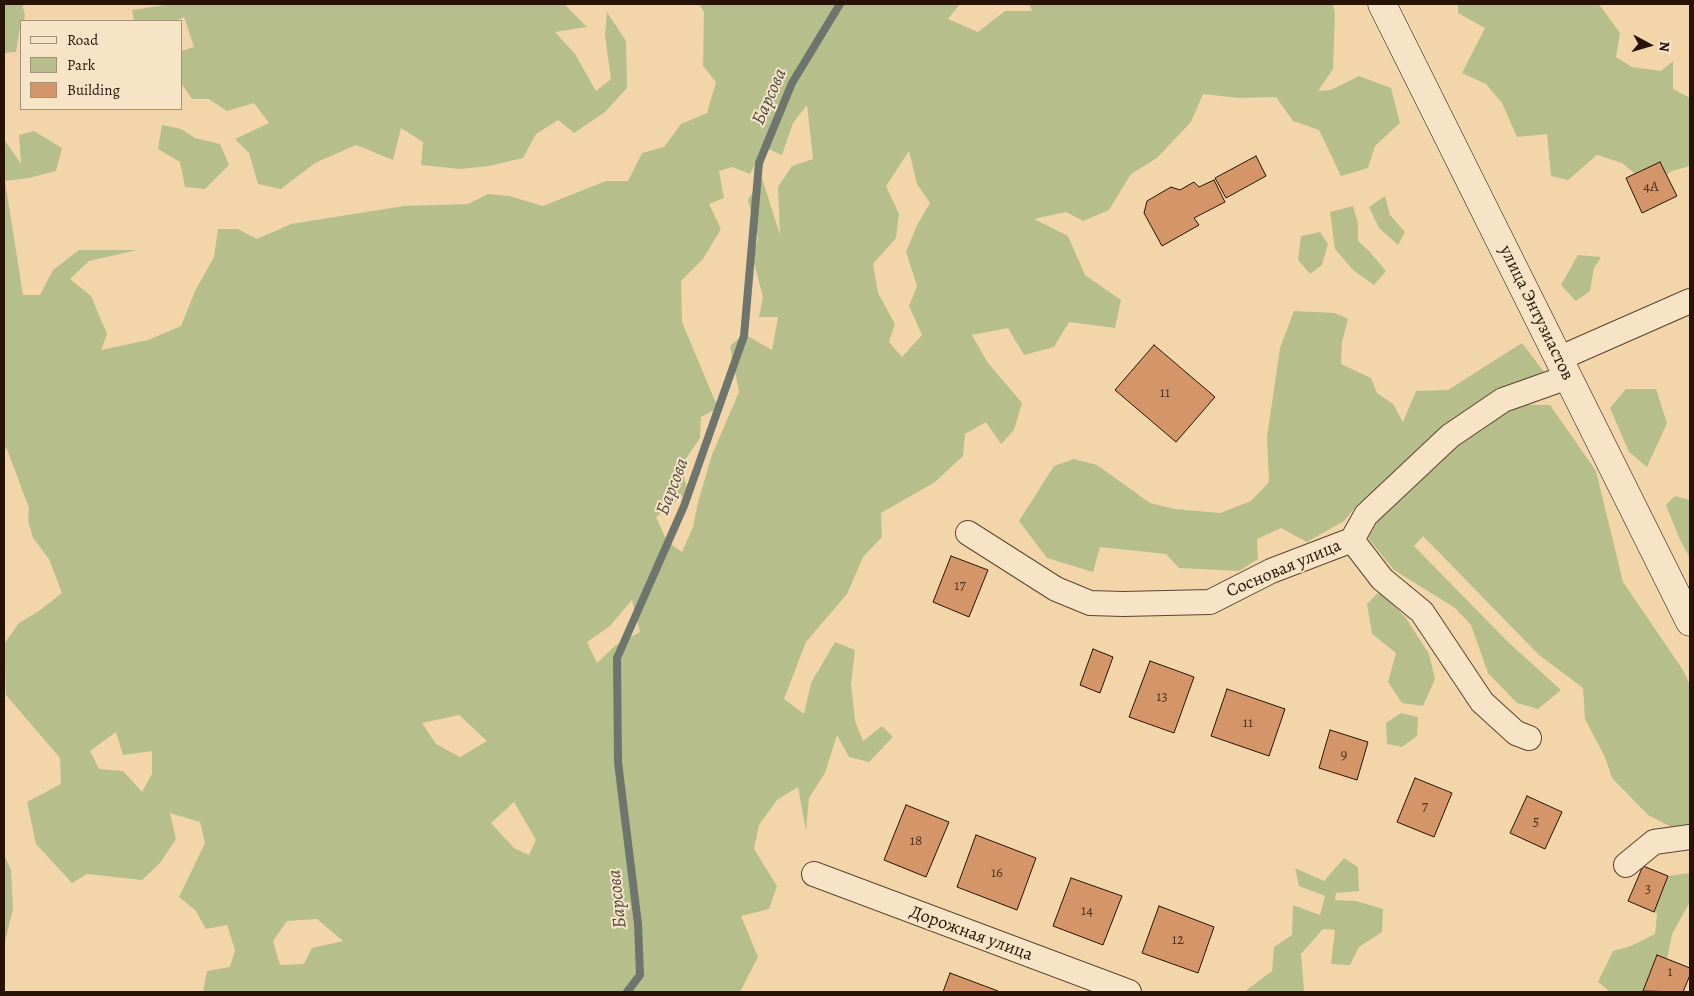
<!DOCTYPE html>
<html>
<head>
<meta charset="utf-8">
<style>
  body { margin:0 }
  #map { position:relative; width:1694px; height:996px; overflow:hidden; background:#f2d6a9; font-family:Alegreya,serif }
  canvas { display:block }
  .frame { position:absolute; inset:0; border:5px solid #271206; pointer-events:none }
  .legend { position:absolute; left:20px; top:20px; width:162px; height:90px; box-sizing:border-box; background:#f7e4c7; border:1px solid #a4907a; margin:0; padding:6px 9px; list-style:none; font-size:15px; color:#271206 }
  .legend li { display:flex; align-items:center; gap:10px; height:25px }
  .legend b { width:25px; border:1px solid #a4907a }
  .north { position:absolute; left:1624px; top:20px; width:50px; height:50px; -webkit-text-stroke:4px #f7e4c7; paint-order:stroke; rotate:96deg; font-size:14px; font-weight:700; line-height:20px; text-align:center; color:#271206 }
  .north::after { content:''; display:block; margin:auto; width:18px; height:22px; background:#271206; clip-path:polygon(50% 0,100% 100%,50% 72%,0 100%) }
</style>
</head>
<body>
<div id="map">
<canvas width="1694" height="996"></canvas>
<div class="frame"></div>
<ul class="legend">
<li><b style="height:6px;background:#f7e4c7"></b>Road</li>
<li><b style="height:14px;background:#b6bf8b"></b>Park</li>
<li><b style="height:14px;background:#d49669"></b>Building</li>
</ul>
<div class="north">N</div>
</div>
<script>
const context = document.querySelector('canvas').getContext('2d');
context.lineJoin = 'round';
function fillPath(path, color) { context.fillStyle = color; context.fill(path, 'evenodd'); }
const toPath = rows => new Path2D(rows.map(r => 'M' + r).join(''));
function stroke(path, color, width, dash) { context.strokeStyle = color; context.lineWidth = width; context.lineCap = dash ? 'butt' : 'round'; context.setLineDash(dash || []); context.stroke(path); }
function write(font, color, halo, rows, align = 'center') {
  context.font = font + ' Alegreya,serif'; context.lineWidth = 4; context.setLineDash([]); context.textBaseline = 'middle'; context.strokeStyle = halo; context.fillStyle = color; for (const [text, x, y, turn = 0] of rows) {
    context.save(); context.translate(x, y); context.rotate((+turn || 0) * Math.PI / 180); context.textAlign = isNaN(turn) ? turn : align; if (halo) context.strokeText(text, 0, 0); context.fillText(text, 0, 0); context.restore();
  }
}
const green = toPath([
  [4,4,22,4,25,15,24,21,21,21,16,52,4,53],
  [172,4,564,4,587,27,555,32,575,54,596,91,611,79,605,35,607,12,626,41,627,88,605,112,574,133,558,120,536,134,523,158,489,166,460,169,421,165,423,142,401,128,393,160,356,145,315,163,281,189,258,184,249,153,235,139,269,123,254,103,227,111,209,99,192,99,181,83,181,51,194,47,184,17,175,21,134,21,132,10],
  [699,4,960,4,948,19,978,32,1005,11,1032,11,1029,4,1333,4,1335,14,1333,69,1318,91,1331,90,1359,76,1391,88,1400,123,1375,146,1368,168,1341,176,1319,130,1293,121,1276,97,1239,98,1203,94,1191,122,1157,158,1131,174,1109,210,1083,221,1066,212,1034,219,1068,236,1085,275,1121,300,1115,328,1069,322,1054,347,1024,355,1008,328,972,335,988,363,1022,403,1014,430,1001,444,986,422,965,434,963,456,935,482,881,513,882,537,863,557,847,594,806,642,784,699,804,714,811,683,835,642,855,650,851,684,855,721,863,741,882,726,893,737,869,762,849,757,837,735,825,773,809,798,806,831,798,787,777,800,759,825,754,849,777,886,769,909,741,916,758,957,740,992,203,992,207,971,230,967,235,950,227,925,206,929,196,911,179,897,205,843,200,822,170,813,176,839,160,863,142,880,87,874,72,883,36,844,27,802,61,784,60,758,6,695,4,644,19,623,39,611,62,593,49,559,33,538,28,520,29,508,6,447,4,454,4,139,21,164,19,135,34,131,62,148,56,171,29,178,5,181,23,295,40,295,53,270,79,250,137,250,89,261,70,279,91,296,107,334,101,350,148,340,181,326,195,291,214,257,218,229,238,229,257,239,291,224,404,206,468,204,488,194,509,196,543,206,606,181,628,181,642,153,664,147,681,124,707,113,716,82,703,66,704,12],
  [807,105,813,159,792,166,778,187,780,235,762,178,748,200,758,237,753,259,763,297,759,317,778,317,772,350,744,334,730,346,739,392,712,455,698,502,693,527,682,552,667,541,656,517,688,492,681,466,700,438,701,417,718,408,682,322,681,281,703,259,721,229,709,204,724,198,719,171,732,167,750,174,764,147,782,155,793,123],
  [909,151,917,184,930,203,917,225,906,252,917,286,909,306,922,335,902,357,889,342,895,324,878,293,873,264,896,238,899,214,886,186],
  [632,600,640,632,616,645,597,663,587,642,610,626],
  [459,715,487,741,460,757,436,744,422,723],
  [116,732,123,755,152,751,152,774,142,792,123,771,99,769,90,751],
  [514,802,536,840,529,855,514,848,491,823],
  [317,919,343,941,312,948,304,964,280,965,273,941,287,921],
  [1458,4,1599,4,1620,33,1616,57,1632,67,1661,71,1673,61,1673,89,1690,98,1690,166,1672,171,1650,186,1622,163,1597,155,1568,180,1551,176,1547,134,1517,137,1502,103,1486,84,1462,73,1485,28,1458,13],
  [162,125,181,129,195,138,220,144,229,165,205,189,185,187,180,162,158,149],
  [1385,196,1390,215,1405,232,1398,245,1379,228,1369,207],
  [1353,206,1358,223,1358,241,1369,251,1386,271,1374,285,1353,270,1335,249,1330,212],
  [1320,232,1328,244,1322,265,1310,274,1298,260,1301,236],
  [1578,255,1601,257,1594,268,1590,291,1576,301,1561,285],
  [1294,311,1335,313,1348,319,1342,342,1341,364,1371,378,1377,393,1393,404,1403,422,1416,391,1448,390,1522,343,1544,372,1496,404,1550,405,1596,471,1623,582,1683,670,1690,685,1690,833,1685,834,1648,815,1612,778,1605,757,1585,719,1583,688,1539,655,1423,536,1414,546,1507,641,1561,690,1538,709,1517,703,1488,673,1471,625,1455,608,1394,570,1368,538,1397,488,1359,503,1344,521,1307,542,1281,528,1257,539,1258,559,1239,571,1179,568,1166,554,1100,547,1093,572,1047,558,1019,521,1054,466,1074,459,1097,465,1150,503,1174,509,1220,513,1251,501,1269,482,1267,437,1280,348],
  [1626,389,1656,389,1667,423,1647,467,1629,452,1610,408],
  [1675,496,1690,500,1690,558,1680,540,1666,505],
  [1380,591,1406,618,1429,654,1435,679,1423,706,1402,703,1388,682,1396,653,1372,634,1367,604],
  [1401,713,1418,717,1417,736,1402,747,1387,744,1386,723],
  [4,854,11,870,13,909,4,946],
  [1344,858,1358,867,1359,891,1336,893,1335,900,1356,901,1383,909,1382,932,1359,947,1350,965,1331,964,1335,930,1323,929,1301,954,1304,991,1302,992,1244,992,1272,971,1274,947,1292,935,1293,905,1320,915,1325,896,1299,886,1295,868,1324,881],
  [1690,873,1690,902,1672,934,1667,959,1657,955,1643,991,1610,992,1598,982,1613,951,1631,946,1655,934,1657,914,1654,912,1668,876]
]);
const stream = toPath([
  [627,992,640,975,638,924,618,762,617,658,684,506,744,336,759,163,792,83,840,4]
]);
const building = toPath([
  [1256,156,1266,176,1226,198,1215,178,1256,156],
  [1660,162,1677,196,1642,213,1626,178,1660,162],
  [1214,180,1225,202,1194,218,1199,225,1162,246,1144,213,1147,201,1171,187,1180,190,1194,182,1199,187,1214,180],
  [1154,345,1215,397,1176,442,1115,390,1154,345],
  [951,556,988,570,969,617,933,602,951,556],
  [1093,649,1113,657,1100,693,1080,685,1093,649],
  [1150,661,1194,677,1174,733,1129,717,1150,661],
  [1227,689,1285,709,1269,756,1211,736,1227,689],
  [1330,730,1368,742,1357,780,1319,768,1330,730],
  [1415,778,1452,793,1434,837,1397,822,1415,778],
  [1527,796,1562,812,1545,849,1510,833,1527,796],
  [906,805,949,822,926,877,884,860,906,805],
  [976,835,1036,858,1017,910,957,887,976,835],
  [1643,866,1668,876,1654,912,1628,901,1643,866],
  [1071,878,1122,896,1103,945,1053,926,1071,878],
  [1159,906,1214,927,1198,973,1142,953,1159,906],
  [1657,955,1690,968,1690,975,1683,992,1643,991,1657,955],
  [950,973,998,991,998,992,943,992,950,973]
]);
const street = toPath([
  [1558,359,1690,301],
  [968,533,1056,589,1090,603,1123,604,1210,602,1271,571,1352,540,1382,579,1422,612,1482,702,1516,733,1529,738],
  [1352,540,1366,515,1450,436,1503,400,1568,377],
  [1626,865,1654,842,1690,837],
  [814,874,1129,992]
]);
const secondary = toPath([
  [1382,4,1690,622]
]);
const numberNames = [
  ["4А",1651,187],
  ["11",1165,393],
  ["17",960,586],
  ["13",1162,697],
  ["11",1248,723],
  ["9",1344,755],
  ["7",1425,807],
  ["5",1536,822],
  ["18",916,841],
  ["16",997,873],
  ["3",1648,889],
  ["14",1087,911],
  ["12",1178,940],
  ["1",1670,972]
];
const streetNames = [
  ["улица Энтузиастов",1536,313,64],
  ["Сосновая улица",1284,569,-23],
  ["Дорожная улица",971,934,20]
];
const waterNames = [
  ["Барсова",770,97,-66],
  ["Барсова",673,487,-69],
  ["Барсова",618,899,-96]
];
fillPath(green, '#b6bf8b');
stroke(stream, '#6e756c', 8);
fillPath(building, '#d49669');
stroke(building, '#271206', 1);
stroke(street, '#5a432f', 26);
stroke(secondary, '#271206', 29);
stroke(street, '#f7e4c7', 24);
stroke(secondary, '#f7e4c7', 28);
write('15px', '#52331f', null, numberNames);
write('18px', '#271206', '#f7e4c7', streetNames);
write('italic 19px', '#504c42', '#f7e4c7', waterNames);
</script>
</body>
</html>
